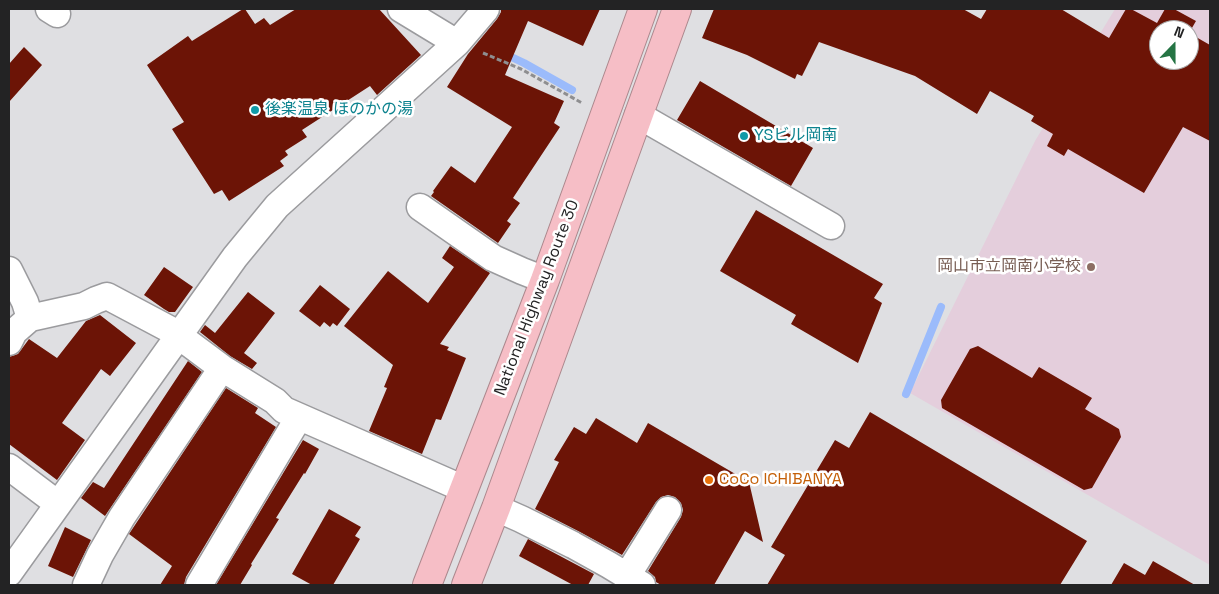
<!DOCTYPE html>
<html>
<head>
<meta charset="utf-8">
<style>
  body { margin:0 }
  #map { position:relative; width:1219px; height:594px; overflow:hidden; background:#dfdfe2; font-family:"Space Grotesk",sans-serif }
  canvas { display:block }
  .frame { position:absolute; inset:0; border:10px solid #232324; pointer-events:none }
  .north { position:absolute; left:1149px; top:20px; width:50px; height:50px; box-sizing:border-box; background:#fff; border:1px solid #a7a7a7; border-radius:50%; rotate:22deg; font-size:14px; font-weight:700; line-height:20px; text-align:center; color:#232324 }
  .north::after { content:''; display:block; margin:auto; width:18px; height:22px; background:#257444; clip-path:polygon(50% 0,100% 100%,50% 72%,0 100%) }
</style>
</head>
<body>
<div id="map">
<canvas width="1219" height="594"></canvas>
<div class="frame"></div>
<div class="north">N</div>
</div>
<script>
const context = document.querySelector('canvas').getContext('2d');
context.lineJoin = 'round';
function fillPath(path, color) { context.fillStyle = color; context.fill(path, 'evenodd'); }
const toPath = rows => new Path2D(rows.map(r => 'M' + r).join(''));
function stroke(path, color, width, dash) { context.strokeStyle = color; context.lineWidth = width; context.lineCap = dash ? 'butt' : 'round'; context.setLineDash(dash || []); context.stroke(path); }
function write(font, color, halo, rows, align = 'center') {
  context.font = font + ' "Space Grotesk","Noto Sans JP",sans-serif'; context.lineWidth = 5; context.setLineDash([]); context.textBaseline = 'middle'; context.strokeStyle = halo; context.fillStyle = color; for (const [text, x, y, turn = 0] of rows) {
    context.save(); context.translate(x, y); context.rotate((+turn || 0) * Math.PI / 180); context.textAlign = isNaN(turn) ? turn : align; if (halo) context.strokeText(text, 0, 0); context.fillText(text, 0, 0); context.restore();
  }
}
const education = toPath([
  [1115,9,1210,9,1210,565,910,393,1035,141],
  [1159,30,1189,30,1189,60,1159,60]
]);
const stream = toPath([
  [505,54,524,63,572,90],
  [906,394,941,307]
]);
const building = toPath([
  [243,9,245,9,255,24,264,18,270,25,296,9,379,9,421,55,377,95,370,86,302,130,307,137,285,151,288,155,280,161,284,166,229,201,222,190,214,194,172,129,184,122,147,65,188,36,192,41],
  [501,9,600,9,583,46,528,21,505,75,564,101,554,123,560,127,513,198,520,203,507,221,511,224,498,243,431,196,434,192,433,191,451,166,475,183,512,127,447,87,468,54,497,19,501,12],
  [714,9,963,9,981,19,987,9,1061,9,1109,38,1126,9,1131,9,1157,23,1165,9,1174,9,1196,21,1189,33,1210,45,1210,141,1183,127,1144,193,1068,149,1064,156,1047,146,1053,134,1031,121,1034,116,990,91,977,114,915,76,819,42,802,76,797,74,795,79,747,55,702,38],
  [1159,30,1189,30,1189,60,1159,60],
  [24,47,42,65,9,102,9,64],
  [700,81,813,148,791,186,677,120],
  [756,210,883,284,874,298,882,303,858,363,791,324,796,315,720,271],
  [450,246,490,273,440,344,449,347,447,350,466,358,441,420,436,419,422,454,369,431,387,388,384,387,393,365,344,326,388,271,428,303,454,267,442,258],
  [164,267,193,287,175,312,169,312,164,309,144,295],
  [320,285,350,309,337,326,333,323,330,327,324,322,320,327,299,311],
  [248,292,275,313,244,353,257,363,252,369,230,356,200,332,205,325,215,333],
  [100,315,136,343,110,376,101,369,62,423,85,440,57,480,9,444,9,357,18,354,29,339,57,358,86,321],
  [978,346,1032,378,1039,367,1092,398,1085,409,1119,429,1121,437,1092,488,1084,490,942,408,941,400,970,349],
  [188,361,202,372,105,516,81,498,93,482,104,488],
  [226,388,258,408,255,413,276,427,186,577,184,585,160,585,172,566,129,534],
  [870,412,1087,541,1060,585,767,585,785,555,771,547,835,440,849,448],
  [596,418,637,443,648,423,749,482,763,542,745,531,714,585,661,585,656,582,655,577,648,571,681,517,683,510,681,503,675,497,668,495,661,497,656,502,622,555,580,532,535,509,559,462,554,460,574,427,586,434],
  [303,440,319,449,305,474,304,473,276,518,279,519,251,564,252,565,240,585,216,585],
  [329,509,361,527,355,536,360,539,333,585,312,585,292,574],
  [65,527,91,540,73,577,48,566],
  [528,539,594,574,588,585,573,585,519,556],
  [1153,561,1195,585,1111,585,1124,563,1145,575]
]);
const path = toPath([
  [483,53,521,69,582,103]
]);
const minor = toPath([
  [49,9,57,14],
  [401,9,457,43],
  [638,115,831,226],
  [420,207,493,258,522,271,545,280],
  [9,270,25,302,30,318],
  [9,342,14,332,30,318,84,306,96,300,107,296,171,330,222,368,275,401,284,410,464,489],
  [9,467,58,504],
  [496,508,521,519,573,545,609,565,642,585],
  [9,573,235,257,277,206,457,43,486,9],
  [627,576,668,510],
  [86,585,100,555,122,517,222,368],
  [199,585,299,417]
]);
const highway = toPath([
  [427,585,545,280,643,9],
  [466,585,496,508,677,9]
]);
const markers = [
  [255,110,5,"#0f9aa8"],
  [744,136,5,"#0f9aa8"],
  [1091,267,5,"#8d6e63"],
  [709,480,5,"#e8710a"]
];
const cultureNames = [
  ["後楽温泉 ほのかの湯",265,110],
  ["YSビル岡南",754,136]
];
const educationNames = [
  ["岡山市立岡南小学校",1081,267]
];
const streetNames = [
  ["National Highway Route 30",537,298,-69]
];
const foodNames = [
  ["CoCo ICHIBANYA",719,480]
];
fillPath(education, '#e4cedc');
stroke(stream, '#9bbbfb', 8);
fillPath(building, '#6c1406');
stroke(minor, '#9b9b9e', 29);
stroke(highway, '#ac888d', 30);
stroke(path, '#8e8e90', 3, [5, 2.5]);
stroke(minor, '#fff', 26);
stroke(highway, '#f6bec6', 28);
for (const [x, y, r, color] of markers) { const dot = new Path2D(); dot.arc(x, y, r, 0, 2 * Math.PI); context.fillStyle = color; context.fill(dot); stroke(dot, '#fff', 2); }
write('16px', '#0d838f', '#fff', cultureNames, 'left');
write('16px', '#785e54', '#fff', educationNames, 'right');
write('16px', '#232324', '#fff', streetNames);
write('16px', '#c56008', '#fff', foodNames, 'left');
</script>
</body>
</html>
